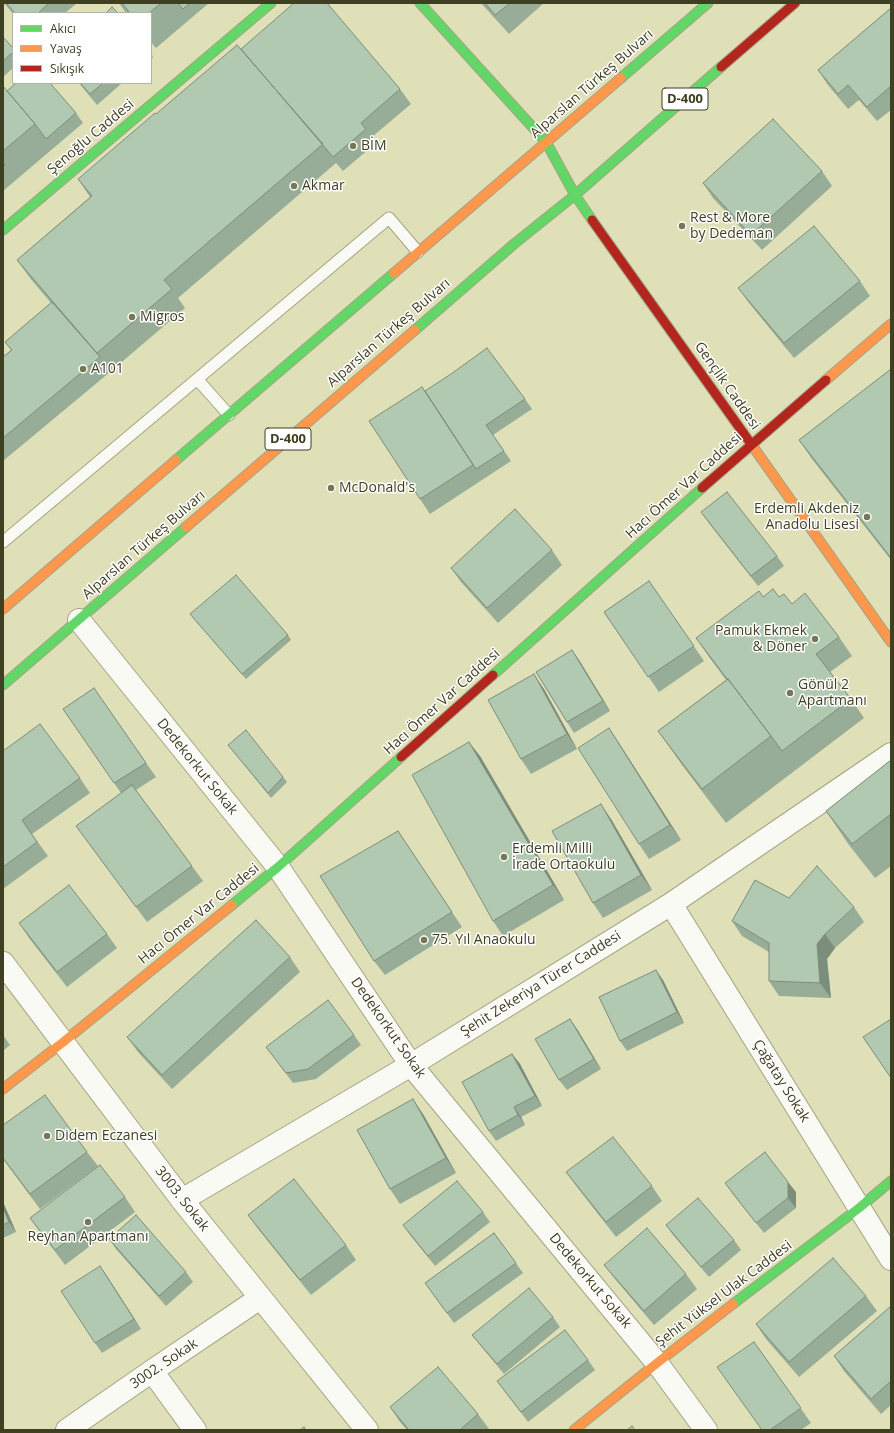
<!DOCTYPE html>
<html>
<head>
<meta charset="utf-8">
<style>
  body { margin:0 }
  #map { position:relative; width:894px; height:1433px; overflow:hidden; background:#dfdfb8; font-family:"Open Sans",sans-serif }
  canvas { display:block }
  .frame { position:absolute; inset:0; border:4px solid #3f3f22; pointer-events:none }
  .legend { position:absolute; left:12px; top:12px; width:140px; height:72px; box-sizing:border-box; background:#fff; border:1px solid #b2b2a7; margin:0; padding:5px 7px; list-style:none; font-size:12px; color:#3f3f22 }
  .legend li { display:flex; align-items:center; gap:8px; height:20px }
  .legend b { width:20px; border:1px solid #b2b2a7 }
</style>
</head>
<body>
<div id="map">
<canvas width="894" height="1433"></canvas>
<div class="frame"></div>
<ul class="legend">
<li><b style="height:5px;background:#63d668"></b>Akıcı</li>
<li><b style="height:5px;background:#ff974d"></b>Yavaş</li>
<li><b style="height:5px;background:#b3261e"></b>Sıkışık</li>
</ul>
</div>
<script>
const context = document.querySelector('canvas').getContext('2d');
context.lineJoin = 'round';
const toPath = rows => new Path2D(rows.map(r => 'M' + r).join(''));
function stroke(path, color, width, dash) { context.strokeStyle = color; context.lineWidth = width; context.lineCap = dash ? 'butt' : 'round'; context.setLineDash(dash || []); context.stroke(path); }
function fillPath(path, color) { context.fillStyle = color; context.fill(path, 'evenodd'); }
function write(font, color, halo, rows, align = 'center') {
  context.font = font + ' "Open Sans",sans-serif'; context.lineWidth = 3; context.setLineDash([]); context.textBaseline = 'middle'; context.strokeStyle = halo; context.fillStyle = color; for (const [text, x, y, turn = 0] of rows) {
    context.save(); context.translate(x, y); context.rotate((+turn || 0) * Math.PI / 180); context.textAlign = isNaN(turn) ? turn : align; if (halo) context.strokeText(text, 0, 0); context.fillText(text, 0, 0); context.restore();
  }
}
const lane = toPath([
  [197,379,229,415],
  [3,542,389,218,418,252]
]);
const street = toPath([
  [79,620,278,867,411,1065,657,1363,706,1430],
  [671,904,891,1259],
  [3,963,182,1200,367,1430],
  [182,1200,411,1065,671,904,891,754],
  [152,1371,195,1430],
  [67,1430,152,1371,260,1298]
]);
const fast = toPath([
  [420,3,546,142,575,195,592,220],
  [621,78,708,3],
  [3,230,271,3],
  [415,330,514,244,575,195,721,67],
  [176,460,394,273],
  [493,675,702,488],
  [3,685,186,527],
  [232,905,278,867,401,757],
  [733,1304,859,1208,891,1181]
]);
const slow = toPath([
  [394,273,621,78],
  [826,380,891,324],
  [749,441,891,642],
  [186,527,415,330],
  [3,609,176,460],
  [3,1089,62,1043,232,905],
  [574,1430,657,1363,733,1304]
]);
const jam = toPath([
  [721,67,795,3],
  [592,220,749,441],
  [702,488,826,380],
  [401,757,493,675]
]);
const wall = toPath([
  [4,3,77,3,65,13,13,13,13,14],
  [119,3,209,3,156,48,151,42,151,13,126,13],
  [481,3,544,3,509,34],
  [891,8,891,110,877,121,859,100,848,109,828,85,818,70],
  [3,37,13,48,13,68,3,77],
  [241,49,400,89,411,104,372,137,376,143,343,171,336,163,178,298,185,308,110,372,3,461,3,357,11,350,5,342,51,303,30,278,17,260,90,197,78,179,156,114],
  [151,53,153,57,151,59],
  [79,83,122,83,97,105],
  [3,86,7,91,76,113,83,123,3,191],
  [822,171,832,186,762,250,713,198,703,183],
  [860,281,870,296,794,358,749,303,738,288],
  [891,369,891,560,812,459,799,440],
  [425,391,525,399,532,409,493,435,511,461,430,514,420,499],
  [701,512,777,556,784,566,758,586,708,522],
  [552,550,562,565,498,623,461,582,451,568],
  [649,581,704,661,659,692,604,612],
  [763,597,779,597,792,604,839,637,852,656,830,672,851,699,864,718,726,823,682,765,658,731,726,680,709,657,696,638],
  [190,614,288,635,291,640,246,679,194,619],
  [579,660,610,711,574,733,567,722],
  [94,688,156,777,136,790,203,881,147,922,76,826,121,793,63,709],
  [544,689,577,749,531,774,521,759],
  [609,728,619,743,681,840,649,859,639,844],
  [228,745,283,777,287,782,271,798],
  [3,751,80,778,90,793,32,834,48,856,3,889],
  [480,756,564,900,503,936,493,921],
  [891,760,891,866,875,878,849,845,826,811],
  [611,819,652,890,603,918,593,903],
  [398,831,462,927,385,975,374,961],
  [789,898,854,907,864,922,835,948,827,959,831,998,779,996,769,981,769,952,742,936,732,921],
  [19,923,107,934,117,948,67,987,29,938],
  [290,957,300,972,172,1089,138,1052,127,1037],
  [663,980,684,1023,627,1051,620,1041],
  [577,1029,601,1069,567,1090,559,1080],
  [3,1035,10,1045,3,1051],
  [354,1035,361,1045,316,1079,293,1083,266,1047],
  [512,1054,520,1064,542,1106,521,1117,525,1125,496,1141,489,1131],
  [423,1114,456,1173,400,1204,390,1189],
  [3,1125,87,1152,98,1166,40,1209,3,1159],
  [566,1172,652,1186,662,1201,616,1237,577,1187],
  [725,1183,796,1192,796,1208,764,1233,732,1193],
  [125,1197,135,1212,65,1265,30,1218],
  [3,1202,16,1232,3,1238],
  [483,1212,490,1222,435,1266,410,1235,403,1225],
  [248,1215,346,1245,356,1260,311,1295,259,1230],
  [666,1225,734,1240,741,1250,709,1277,673,1235],
  [494,1233,523,1273,454,1323,425,1283],
  [109,1239,186,1272,193,1282,166,1306,116,1249],
  [604,1265,686,1274,697,1289,654,1325,615,1279],
  [100,1266,141,1329,102,1353,95,1343],
  [866,1296,877,1311,799,1377,766,1339,756,1324],
  [891,1306,891,1405,881,1414,844,1371,834,1356],
  [553,1317,560,1327,504,1374,480,1345,472,1335],
  [754,1342,811,1423,801,1430,761,1430],
  [588,1360,595,1370,528,1422,497,1381],
  [390,1407,478,1414,489,1429,488,1430,407,1430,400,1422]
]);
const shadedWall = toPath([
  [572,650,579,660,610,711,603,701],
  [534,674,544,689,577,749,567,734],
  [609,728,619,743,681,840,670,825],
  [469,742,480,756,564,900,553,885],
  [601,804,611,819,652,890,641,875],
  [825,934,835,948,827,959,831,998,820,983,817,944],
  [656,970,663,980,684,1023,677,1012],
  [570,1019,577,1029,601,1069,594,1059],
  [512,1054,520,1064,542,1106,535,1096],
  [413,1099,423,1114,456,1173,446,1158],
  [514,1107,521,1117,525,1125,518,1115],
  [788,1182,796,1192,796,1208,788,1198],
  [3,1202,16,1232,9,1222,3,1208],
  [100,1266,107,1276,141,1329,134,1319]
]);
const building = toPath([
  [6,3,49,3,38,13,15,13,6,3],
  [122,3,161,3,149,13,130,13,122,3],
  [178,3,190,3,183,9,178,3],
  [294,3,327,3,400,89,361,123,366,129,333,157,241,49,294,3],
  [485,3,510,3,495,15,485,3],
  [112,7,118,13,106,13,112,7],
  [891,8,891,86,867,107,848,85,838,94,818,70,891,8],
  [3,37,13,48,13,52,3,61,3,37],
  [237,45,323,144,164,280,172,289,97,353,17,260,92,196,78,179,155,113,156,114,237,45],
  [16,83,50,83,76,113,46,139,35,124,7,91,16,83],
  [80,83,103,83,90,94,80,83],
  [3,86,35,124,3,151,3,86],
  [773,119,822,171,751,235,703,183,773,119],
  [3,163,5,165,3,167,3,163],
  [814,226,860,281,784,343,738,288,814,226],
  [52,302,100,357,3,438,3,357,12,350,5,342,52,302],
  [487,348,525,399,486,425,504,451,476,469,425,391,451,374,487,348],
  [891,369,891,558,799,440,891,369],
  [422,387,473,465,420,499,369,421,422,387],
  [727,492,777,556,751,576,701,512,727,492],
  [515,509,552,550,487,608,451,568,515,509],
  [236,575,288,635,242,674,190,614,236,575],
  [649,581,694,646,648,677,604,612,649,581],
  [773,589,779,597,784,594,792,604,805,593,839,637,816,654,851,699,782,751,771,736,728,679,727,679,696,638,759,591,763,597,773,589],
  [572,650,603,701,567,722,536,672,572,650],
  [534,674,567,734,521,759,488,700,534,674],
  [728,679,771,736,702,789,658,731,728,679],
  [94,688,146,763,114,783,63,709,94,688],
  [40,724,80,778,22,820,37,842,3,867,3,751,40,724],
  [609,728,670,825,639,844,578,748,609,728],
  [246,730,283,777,268,793,228,745,246,730],
  [469,742,553,885,493,921,412,775,469,742],
  [891,760,891,814,852,844,826,811,891,760],
  [132,785,192,866,136,907,76,826,132,785],
  [601,804,641,875,593,903,552,831,601,804],
  [398,831,452,912,374,961,320,876,398,831],
  [817,866,854,907,825,934,817,944,820,983,769,981,769,943,732,921,755,880,789,898,817,866],
  [69,885,107,934,57,972,19,923,69,885],
  [256,920,290,957,162,1075,127,1037,256,920],
  [656,970,677,1012,620,1041,599,997,656,970],
  [328,1000,354,1035,308,1069,286,1073,266,1047,328,1000],
  [570,1019,594,1059,559,1080,535,1039,570,1019],
  [891,1019,891,1078,863,1037,891,1019],
  [512,1054,535,1096,514,1107,518,1115,489,1131,462,1082,512,1054],
  [45,1095,87,1152,30,1194,3,1158,3,1125,45,1095],
  [413,1099,446,1158,390,1189,357,1130,413,1099],
  [613,1137,652,1186,606,1222,566,1172,613,1137],
  [765,1152,788,1182,788,1198,756,1223,725,1183,765,1152],
  [100,1165,125,1197,55,1250,30,1218,100,1165],
  [294,1179,346,1245,300,1280,248,1215,294,1179],
  [457,1181,483,1212,428,1256,403,1225,457,1181],
  [698,1198,734,1240,701,1267,666,1225,698,1198],
  [3,1208,9,1222,3,1225,3,1208],
  [136,1215,186,1272,159,1296,109,1239,136,1215],
  [647,1228,686,1274,644,1311,604,1265,647,1228],
  [494,1233,516,1263,447,1313,425,1283,494,1233],
  [833,1258,866,1296,789,1362,756,1324,833,1258],
  [100,1266,134,1319,95,1343,61,1291,100,1266],
  [529,1288,553,1317,497,1364,472,1335,529,1288],
  [891,1306,891,1381,871,1399,834,1356,891,1306],
  [565,1330,588,1360,521,1412,497,1381,565,1330],
  [754,1342,801,1408,770,1430,762,1430,717,1367,754,1342],
  [438,1367,478,1414,460,1430,409,1430,390,1407,438,1367],
  [632,1426,635,1430,627,1430,632,1426],
  [304,1427,306,1430,300,1430,304,1427]
]);
const markers = [
  [353,146,4,"#777756"],
  [294,186,4,"#777756"],
  [682,226,4,"#777756"],
  [132,317,4,"#777756"],
  [83,369,4,"#777756"],
  [331,488,4,"#777756"],
  [867,517,4,"#777756"],
  [815,639,4,"#777756"],
  [790,693,4,"#777756"],
  [504,857,4,"#777756"],
  [424,940,4,"#777756"],
  [47,1136,4,"#777756"],
  [88,1222,4,"#777756"]
];
const shields = [
  [685,99,46],
  [288,439,46]
];
const shieldNames = [
  ["D-400",685,99],
  ["D-400",288,439]
];
const streetNames = [
  ["Alparslan Türkeş Bulvarı",592,84,-41],
  ["Şenoğlu Caddesi",91,137,-40],
  ["Alparslan Türkeş Bulvarı",389,333,-41],
  ["Gençlik Caddesi",727,386,55],
  ["Hacı Ömer Var Caddesi",684,486,-42],
  ["Alparslan Türkeş Bulvarı",144,545,-41],
  ["Hacı Ömer Var Caddesi",442,702,-42],
  ["Dedekorkut Sokak",197,767,51],
  ["Hacı Ömer Var Caddesi",199,914,-39],
  ["Şehit Zekeriya Türer Caddesi",541,984,-32],
  ["Dedekorkut Sokak",388,1028,55],
  ["Çağatay Sokak",781,1081,58],
  ["3003. Sokak",182,1199,52],
  ["Dedekorkut Sokak",590,1281,50],
  ["Şehit Yüksel Ulak Caddesi",724,1294,-37],
  ["3002. Sokak",164,1364,-34]
];
const poiNames = [
  ["BİM",361,146],
  ["Akmar",302,186],
  ["Rest & More",690,218],
  ["by Dedeman",690,234],
  ["Migros",140,317],
  ["A101",91,369],
  ["McDonald's",339,488],
  ["Erdemli Akdeniz",859,509,"right"],
  ["Anadolu Lisesi",859,525,"right"],
  ["Pamuk Ekmek",807,631,"right"],
  ["& Döner",807,647,"right"],
  ["Gönül 2",798,685],
  ["Apartmanı",798,701],
  ["Erdemli Milli",512,849],
  ["İrade Ortaokulu",512,865],
  ["75. Yıl Anaokulu",432,940],
  ["Didem Eczanesi",55,1136],
  ["Reyhan Apartmanı",88,1237,"center"]
];
stroke(lane, '#a4a485', 13);
stroke(street, '#a4a485', 24);
stroke(fast, '#a4a485', 11);
stroke(slow, '#a4a485', 11);
stroke(jam, '#a4a485', 11);
stroke(lane, '#fafaf4', 11);
stroke(street, '#fafaf4', 22);
stroke(fast, '#63d668', 9);
stroke(slow, '#ff974d', 9);
stroke(jam, '#b3261e', 9);
fillPath(wall, '#98ad97');
fillPath(shadedWall, '#7c8d7b');
fillPath(building, '#b1c9b0');
stroke(building, '#7c8d7b', 1);
for (const [x, y, r, color] of markers) { const dot = new Path2D(); dot.arc(x, y, r, 0, 2 * Math.PI); context.fillStyle = color; context.fill(dot); stroke(dot, '#fff', 1.5); }
for (const [x, y, w] of shields) { const box = new Path2D(); box.roundRect(x - w / 2, y - 11, w, 22, 3); context.fillStyle = '#fff'; context.fill(box); stroke(box, '#3f3f22', 1); }
write('bold 13px', '#3f3f22', null, shieldNames);
write('14px', '#3f3f22', '#fff', streetNames);
write('14px', '#3f3f22', '#fff', poiNames, 'left');
</script>
</body>
</html>
